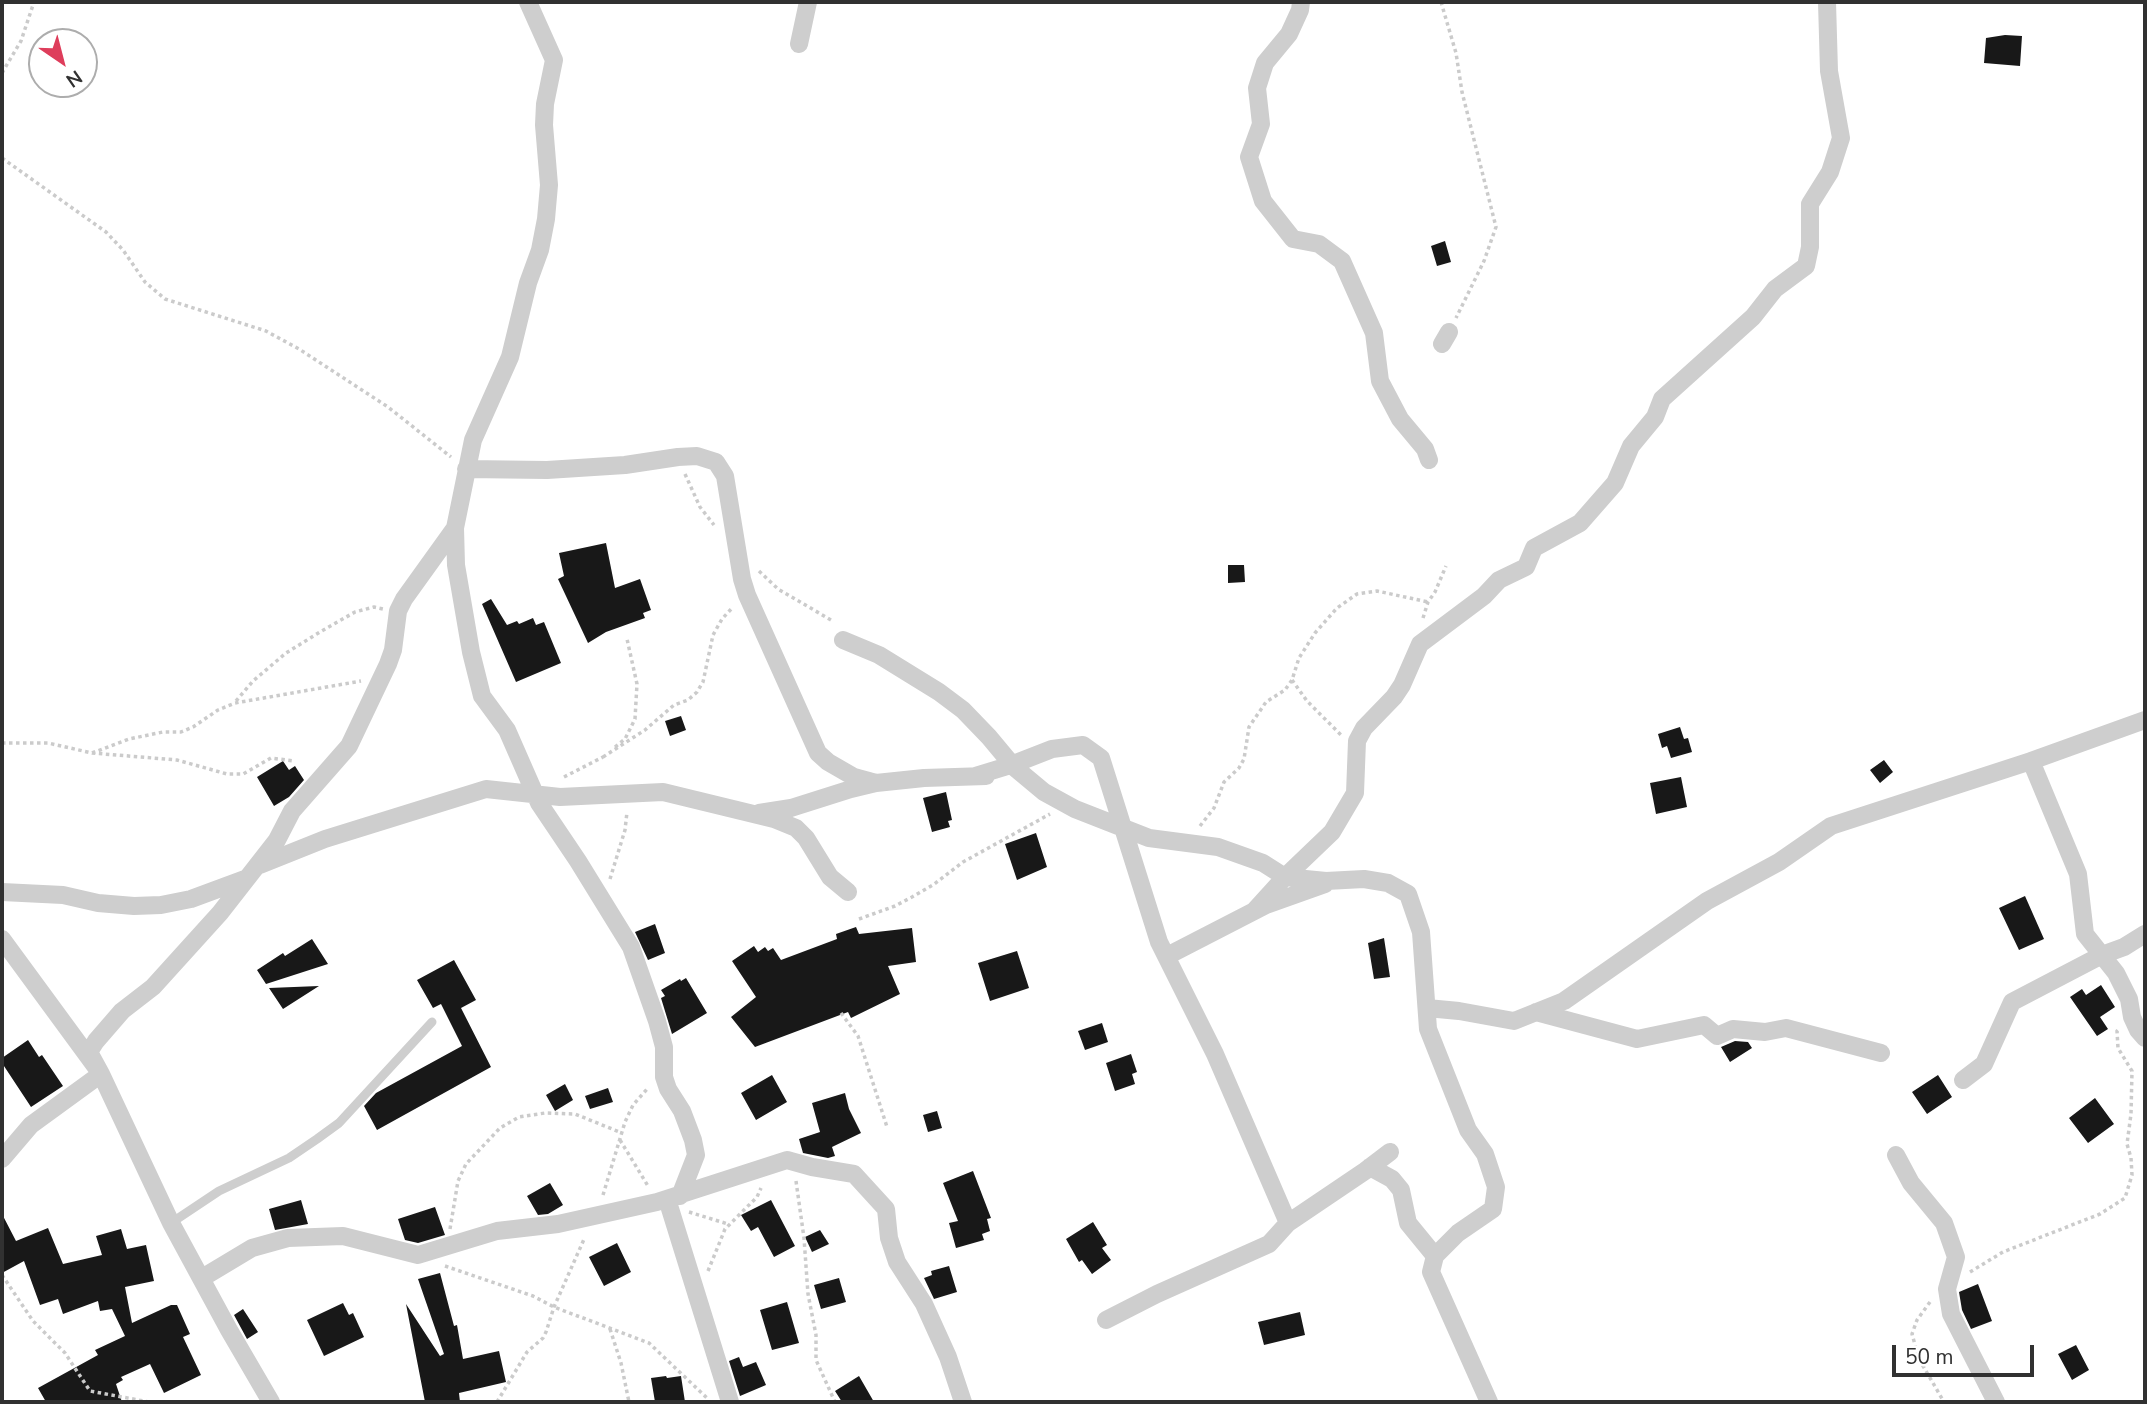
<!DOCTYPE html>
<html>
<head>
<meta charset="utf-8">
<style>
  body { margin:0 }
  #map { position:relative; width:2147px; height:1404px; overflow:hidden; background:#fff; font-family:"Nunito Sans",sans-serif }
  canvas { display:block }
  .frame { position:absolute; inset:0; border:4px solid #313131; pointer-events:none }
  .north { position:absolute; left:28px; top:28px; width:70px; height:70px; box-sizing:border-box; background:#fff; border:2px solid #adadad; border-radius:50%; rotate:145deg; font-size:19px; font-weight:700; line-height:28px; text-align:center; color:#313131 }
  .north::after { content:''; display:block; margin:auto; width:24px; height:32px; background:#de3d5b; clip-path:polygon(50% 0,100% 100%,50% 72%,0 100%) }
  .scale { position:absolute; left:1892px; top:1345px; width:142px; height:32px; box-sizing:border-box; border:4px solid #313131; border-top:0; padding-left:9px; font-size:21px; line-height:24px; white-space:nowrap; color:#313131; -webkit-text-stroke:5px #fff; paint-order:stroke }
</style>
</head>
<body>
<div id="map">
<canvas width="2147" height="1404"></canvas>
<div class="frame"></div>
<div class="north">N</div>
<div class="scale">50 m</div>
</div>
<script>
const context = document.querySelector('canvas').getContext('2d');
context.lineJoin = 'round';
function fillPath(path, color) { context.fillStyle = color; context.fill(path, 'evenodd'); }
const toPath = rows => new Path2D(rows.map(r => 'M' + r).join(''));
function stroke(path, color, width, dash) { context.strokeStyle = color; context.lineWidth = width; context.lineCap = dash ? 'butt' : 'round'; context.setLineDash(dash || []); context.stroke(path); }
const building = toPath([
  [2005,35,2022,36,2020,66,1984,63,1986,38],
  [1445,241,1451,262,1437,266,1431,246],
  [606,543,615,588,640,579,651,610,643,613,645,618,606,632,588,643,558,579,564,576,559,553],
  [1228,565,1244,565,1245,582,1228,583],
  [491,599,507,625,517,621,519,624,533,618,536,625,544,622,561,663,516,682,482,604],
  [681,716,686,730,670,736,665,721],
  [1680,727,1684,739,1688,738,1692,752,1671,758,1667,746,1662,748,1658,734],
  [1884,760,1893,772,1880,783,1870,770],
  [283,761,289,770,295,766,304,780,289,797,274,806,257,777],
  [1681,777,1687,807,1656,814,1650,783],
  [946,792,952,820,948,821,950,827,932,832,923,798],
  [1036,833,1047,867,1017,880,1005,844],
  [2025,896,2044,939,2019,950,1999,908],
  [655,924,665,953,648,960,635,932],
  [856,927,859,934,912,928,916,962,888,966,900,994,851,1018,848,1012,755,1047,731,1017,756,997,732,961,754,946,758,952,765,947,768,951,773,948,781,960,837,939,836,934],
  [1384,938,1390,977,1374,979,1368,943],
  [312,939,328,964,266,984,257,970,283,953,285,956],
  [1017,951,1029,988,990,1001,978,963],
  [454,960,476,1000,461,1008,491,1067,377,1130,364,1106,376,1093,462,1046,441,1004,433,1008,417,980],
  [686,978,707,1013,672,1034,661,998,665,996,661,990,680,979,681,981],
  [2101,985,2115,1007,2100,1017,2108,1029,2097,1036,2070,997,2082,989,2086,995],
  [319,986,283,1009,269,988],
  [1102,1023,1108,1042,1085,1050,1078,1031],
  [28,1040,39,1057,42,1055,63,1086,31,1107,2,1063,2,1058],
  [1735,1041,1748,1042,1752,1048,1730,1062,1721,1047],
  [1131,1054,1137,1072,1132,1074,1135,1084,1115,1091,1106,1063],
  [772,1075,787,1102,756,1120,741,1093],
  [1938,1075,1952,1097,1927,1114,1912,1092],
  [565,1084,573,1100,555,1111,546,1095],
  [608,1088,613,1102,590,1109,585,1096],
  [845,1093,849,1109,861,1133,832,1147,835,1156,828,1158,803,1153,799,1139,820,1132,812,1103],
  [2095,1098,2114,1124,2088,1143,2069,1118],
  [937,1111,942,1128,928,1132,923,1115],
  [973,1171,991,1218,987,1219,990,1231,982,1234,984,1240,956,1248,949,1223,958,1221,943,1183],
  [550,1183,563,1205,548,1214,538,1215,527,1196],
  [301,1200,308,1224,275,1230,269,1209],
  [771,1200,795,1246,774,1257,758,1227,751,1231,741,1215],
  [435,1207,445,1235,418,1243,405,1240,398,1219],
  [2,1214,16,1241,48,1228,63,1264,102,1255,96,1236,121,1229,127,1249,146,1245,154,1281,125,1287,132,1323,171,1305,177,1305,190,1334,183,1337,201,1375,164,1393,150,1364,121,1377,123,1380,116,1384,122,1402,46,1402,38,1388,98,1355,95,1350,125,1336,112,1309,100,1311,98,1301,63,1314,58,1299,40,1305,24,1261,2,1273],
  [1093,1222,1107,1245,1102,1248,1111,1260,1092,1274,1082,1260,1079,1262,1066,1239],
  [820,1230,829,1244,812,1252,805,1237],
  [617,1243,631,1272,604,1286,589,1257],
  [949,1266,957,1292,934,1299,924,1278,932,1275,931,1271],
  [440,1273,454,1326,457,1325,463,1359,499,1351,506,1382,459,1393,460,1402,425,1402,406,1304,440,1356,444,1354,418,1279],
  [839,1278,846,1302,821,1309,814,1285],
  [1978,1284,1992,1321,1971,1329,1962,1310,1959,1292],
  [787,1302,799,1343,772,1350,760,1310],
  [343,1303,349,1315,353,1313,364,1337,324,1356,307,1320],
  [243,1309,258,1332,247,1339,234,1315],
  [1300,1312,1305,1335,1264,1345,1258,1322],
  [2076,1345,2089,1370,2072,1380,2058,1354],
  [739,1357,743,1367,756,1362,766,1385,740,1396,729,1361],
  [666,1376,667,1378,681,1376,685,1402,655,1402,651,1378],
  [859,1376,874,1402,842,1402,835,1391]
]);
const path = toPath([
  [1441,2,1456,53,1462,92,1496,227,1484,261,1456,318],
  [2,73,21,41,34,2],
  [2,158,106,232,123,250,145,282,165,299,266,331,299,349,388,407,451,457],
  [685,474,700,507,714,525],
  [759,571,778,589,831,620],
  [1423,618,1428,602,1435,592,1446,566],
  [1292,680,1307,701,1342,736],
  [236,701,253,681,286,653,320,632,355,612,374,607,383,609],
  [2,743,48,743,92,753,177,760,227,774,243,774,271,758,294,761],
  [615,747,625,739,635,719,637,684,627,639],
  [92,753,129,739,163,732,181,732,193,727,218,710,235,703,361,681],
  [603,757,645,730,674,705,688,700,697,692,703,682,713,635,722,619,733,607],
  [564,777,603,757],
  [1200,826,1214,808,1224,782,1239,768,1244,759,1249,727,1266,702,1285,690,1292,680,1299,658,1315,633,1337,608,1357,594,1377,591,1428,602],
  [610,879,625,830,627,812],
  [859,919,895,906,912,897,933,885,963,862,1050,814],
  [841,1013,858,1036,887,1127],
  [620,1140,648,1186],
  [796,1181,804,1238,808,1294,816,1335,816,1360,835,1402],
  [603,1195,625,1122,633,1105,648,1088],
  [689,1212,728,1224],
  [450,1229,458,1181,466,1164,500,1128,519,1117,545,1113,575,1114,622,1133],
  [445,1266,533,1296,554,1307,649,1343,707,1398],
  [708,1271,725,1229,757,1197,761,1188],
  [1970,1272,2003,1252,2100,1214,2125,1198,2132,1175,2131,1158,2127,1144,2131,1114,2132,1071,2118,1048,2117,1031,2119,1029],
  [2,1275,33,1321,65,1353,90,1391,149,1402,197,1402],
  [1930,1302,1917,1320,1912,1334,1919,1359,1944,1402],
  [610,1329,621,1363,629,1402],
  [497,1402,527,1352,543,1338,546,1332,554,1307,585,1237]
]);
const service = toPath([
  [171,1223,219,1191,289,1158,317,1139,339,1123,432,1022]
]);
const minor = toPath([
  [1301,2,1300,10,1289,34,1265,63,1257,88,1261,124,1249,157,1263,201,1293,239,1319,244,1342,261,1374,333,1380,381,1400,419,1425,449,1429,460],
  [799,44,808,2],
  [1442,344,1449,332],
  [466,469,547,470,625,465,678,457,697,456,716,462,725,476,742,579,747,595,818,753,828,762,854,777,876,783],
  [455,528,456,565,471,652,482,696,507,730,539,803,578,861,631,947,657,1021,664,1047,664,1077,668,1089,682,1111,693,1140,696,1155,680,1196],
  [843,640,879,655,939,692,963,710,989,737,1014,767,1044,792,1075,809,1149,838,1218,847,1263,863,1285,877,1326,881,1364,879,1388,883,1408,894,1421,932,1428,1029,1468,1130,1485,1154,1496,1187,1493,1209,1458,1233,1435,1256,1431,1272,1489,1402],
  [2145,720,2031,761,2078,874,2085,934,2116,973,2129,999,2132,1017,2138,1030,2145,1038],
  [975,776,1011,765,1052,749,1083,745,1101,758,1159,942,1215,1054,1288,1223],
  [759,813,791,808,851,789,876,783,924,778,986,776],
  [260,865,325,839,486,789,560,797,663,792,774,819,796,828,806,838,830,877,848,892],
  [2,892,63,895,98,903,134,906,161,905,191,899,245,879],
  [1255,910,1285,877,1332,832,1355,793,1357,741,1364,728,1394,697,1402,685,1420,644,1484,596,1499,580,1526,567,1534,548,1580,523,1615,483,1631,446,1655,417,1662,399,1753,317,1775,289,1806,266,1810,247,1810,204,1830,172,1841,138,1829,71,1827,2],
  [2,939,101,1074,171,1223,229,1330,271,1402],
  [1167,956,1266,905,1325,884],
  [1427,1008,1459,1011,1514,1021,1564,1001,1707,901,1779,862,1831,826,2031,761],
  [1536,1012,1637,1039,1704,1025,1717,1036,1733,1029,1765,1032,1786,1028,1881,1053],
  [1963,1080,1984,1064,2012,1002,2102,955,2124,947,2145,934],
  [1896,1155,1911,1183,1944,1223,1956,1257,1947,1289,1951,1314,1996,1402],
  [2,1159,31,1125,101,1074,89,1052,96,1041,122,1011,153,987,220,913,277,840,292,811,349,746,388,664,393,650,398,611,404,599,455,528,473,440,510,357,528,283,540,250,546,219,549,185,544,125,545,104,554,60,528,2],
  [1370,1167,1392,1179,1401,1190,1408,1223,1435,1256],
  [667,1199,730,1402],
  [202,1278,252,1248,288,1238,343,1236,418,1255,497,1231,558,1224,657,1202,787,1160,812,1167,854,1174,886,1209,889,1238,897,1262,924,1304,948,1357,963,1402],
  [1106,1320,1157,1294,1269,1244,1288,1223,1365,1171,1390,1152]
]);
fillPath(building, '#181818');
stroke(path, '#cbcbcb', 3.5, [3.5, 3.5]);
stroke(service, '#cecece', 9);
stroke(minor, '#cecece', 18);
</script>
</body>
</html>
